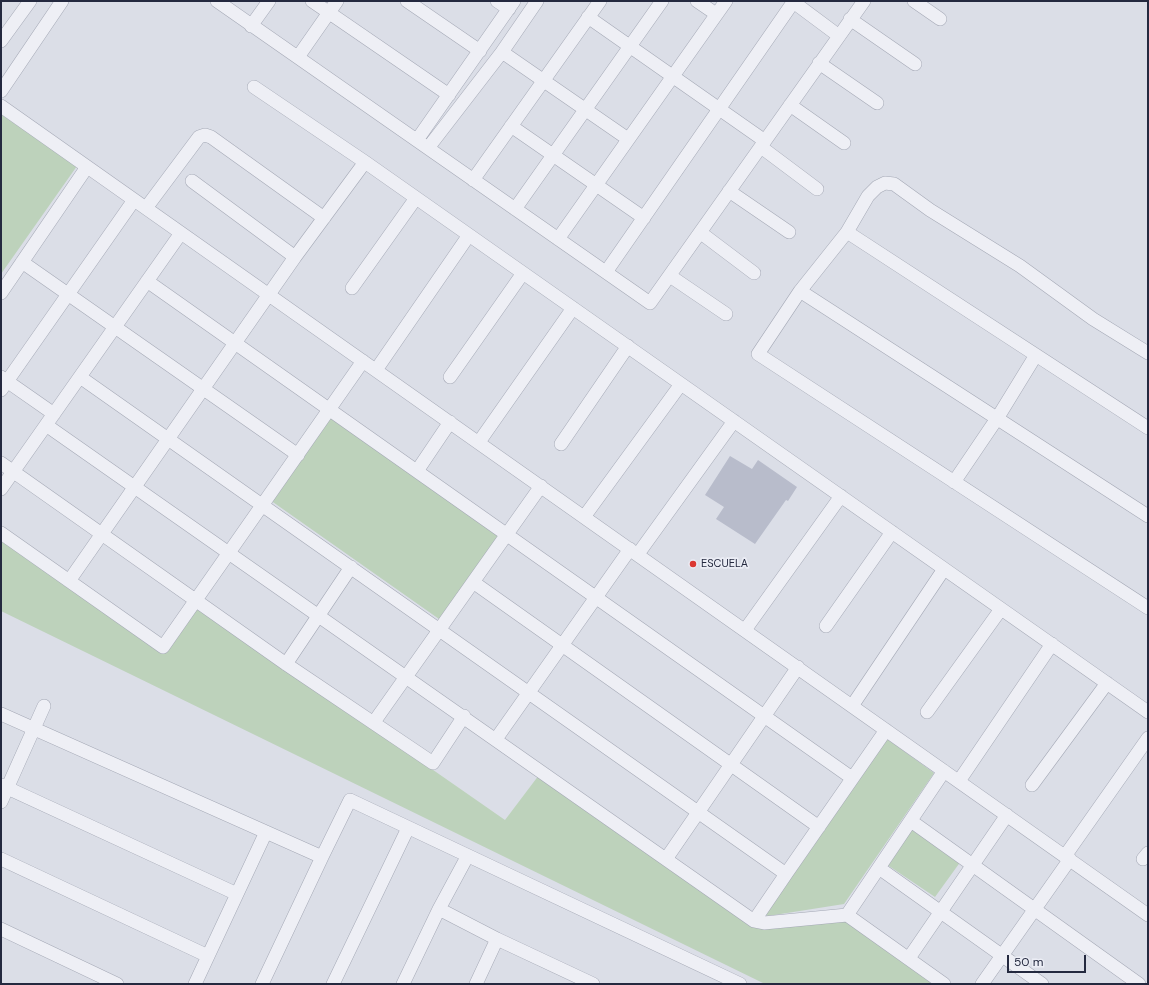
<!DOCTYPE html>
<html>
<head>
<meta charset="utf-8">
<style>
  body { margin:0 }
  #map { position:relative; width:1149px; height:985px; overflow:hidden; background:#dbdee7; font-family:"DM Sans",sans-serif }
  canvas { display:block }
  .frame { position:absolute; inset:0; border:2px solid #24293f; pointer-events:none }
  .scale { position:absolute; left:1007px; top:955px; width:79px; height:18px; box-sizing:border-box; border:2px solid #24293f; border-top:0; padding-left:5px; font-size:12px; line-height:14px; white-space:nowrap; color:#24293f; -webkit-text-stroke:3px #ebedf5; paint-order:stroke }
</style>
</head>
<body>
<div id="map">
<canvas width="1149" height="985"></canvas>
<div class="frame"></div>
<div class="scale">50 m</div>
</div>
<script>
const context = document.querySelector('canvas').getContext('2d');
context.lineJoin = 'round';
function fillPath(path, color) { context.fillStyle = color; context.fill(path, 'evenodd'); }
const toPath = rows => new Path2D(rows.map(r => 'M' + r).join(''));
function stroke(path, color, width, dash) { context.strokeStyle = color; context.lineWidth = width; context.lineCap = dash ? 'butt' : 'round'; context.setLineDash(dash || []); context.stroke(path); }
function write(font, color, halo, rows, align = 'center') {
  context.font = font + ' "DM Sans",sans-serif'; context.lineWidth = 3.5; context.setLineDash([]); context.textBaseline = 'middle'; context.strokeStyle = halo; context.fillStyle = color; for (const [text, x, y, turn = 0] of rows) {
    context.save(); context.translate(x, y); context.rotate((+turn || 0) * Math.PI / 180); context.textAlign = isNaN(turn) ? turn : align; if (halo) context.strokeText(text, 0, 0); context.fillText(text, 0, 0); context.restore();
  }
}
const green = toPath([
  [1,114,77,166,1,274],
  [330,417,499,536,439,619,270,500],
  [1,537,164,652,196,605,505,820,539,775,760,929,842,916,937,984,765,984,1,611],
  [886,738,934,773,844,904,768,916,764,914],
  [913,826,961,861,935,897,886,864]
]);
const building = toPath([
  [730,456,752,469,758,460,797,487,788,501,786,500,755,544,716,519,724,507,705,495]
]);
const street = toPath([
  [217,1,650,303,864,1],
  [312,1,449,95],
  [407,1,480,51],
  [497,1,509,9],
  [697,1,716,14],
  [792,1,839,36],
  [914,1,940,19],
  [588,17,765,141],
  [850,19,915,64],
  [251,26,269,1],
  [1,41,30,1],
  [502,52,628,139],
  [298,57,337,1],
  [819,63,877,103],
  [254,87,365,162,1148,712],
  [1,91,62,1],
  [790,105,844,143],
  [1,106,1148,915],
  [511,126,644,218],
  [417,140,514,1],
  [761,147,817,189],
  [428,148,502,52,537,1],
  [473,180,600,1],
  [192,181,295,257],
  [729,191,789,232],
  [146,208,199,137,205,135,211,137,324,218],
  [515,209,662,1],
  [847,232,868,196,877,187,885,183,894,184,930,210,1020,266,1093,319,1148,353],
  [701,233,754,273],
  [558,239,726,1],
  [22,262,298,455],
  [606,272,794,1],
  [670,276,726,314],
  [147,281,852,778],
  [352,288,416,198],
  [800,291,847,232,1148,428],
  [1,293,87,167],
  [376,370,469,235],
  [1,377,54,414],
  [80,377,786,874,886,730],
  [450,377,523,273],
  [1,390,134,200],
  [46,425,754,921,764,923,847,915,944,984],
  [479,442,573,308],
  [561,444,628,346],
  [1,463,286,664,433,763,464,716],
  [417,471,450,422],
  [954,482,998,417,1036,355],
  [1,489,181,233],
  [1148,516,800,291,758,354,1148,608],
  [584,517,681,384],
  [1,533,163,647,363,361],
  [638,554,734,421],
  [69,581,295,257,365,162],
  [473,582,819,827],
  [826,626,892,532],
  [745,630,841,496],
  [286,664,351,567],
  [852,706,944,569],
  [927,712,1001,609],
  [1,714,322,857,262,984],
  [374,722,541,486],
  [496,739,630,549],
  [959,781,1052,644],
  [1,785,237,894],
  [1032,785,1107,683],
  [1,802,44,706],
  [911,821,1139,984],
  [1065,856,1148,738],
  [322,857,350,800,740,984],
  [1,859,208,956],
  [666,859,798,667],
  [1143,859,1148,853],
  [879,868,1042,984],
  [439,909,497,939,593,984],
  [847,915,944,771],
  [754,921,786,874],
  [1,929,117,984],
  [909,958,1007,815],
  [195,984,266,832],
  [333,984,408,828],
  [403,984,439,909,467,857],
  [476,984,497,939],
  [982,984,1070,859]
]);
const markers = [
  [693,564,4,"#db3732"]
];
const poiNames = [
  ["ESCUELA",701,564]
];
fillPath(green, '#bdd2bb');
fillPath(building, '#b8bccb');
stroke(street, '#a4a8b5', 14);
stroke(street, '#eeeff5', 13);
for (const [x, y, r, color] of markers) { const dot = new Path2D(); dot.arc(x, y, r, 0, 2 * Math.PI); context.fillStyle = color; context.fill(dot); stroke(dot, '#ebedf5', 1.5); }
write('11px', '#24293f', '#ebedf5', poiNames, 'left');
</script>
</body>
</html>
